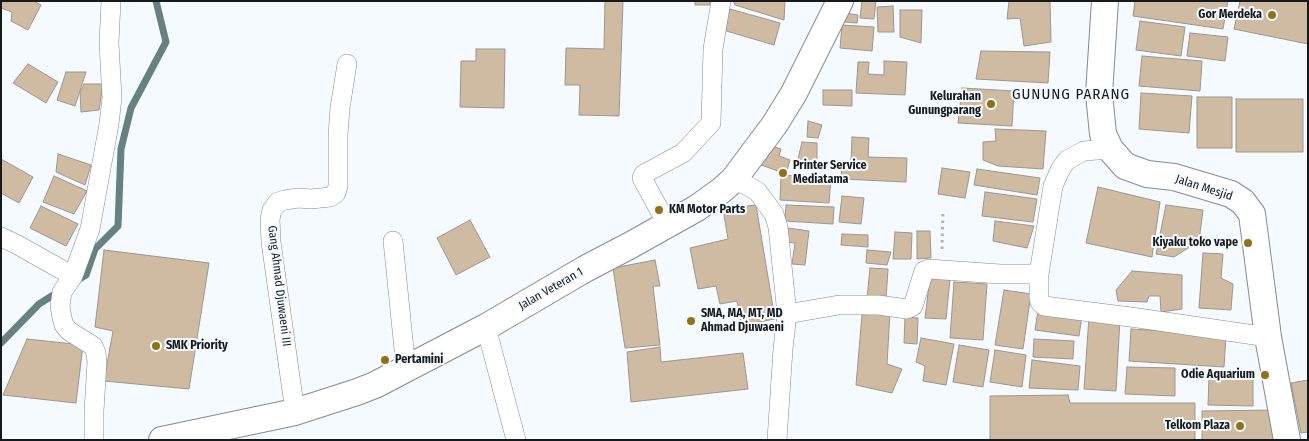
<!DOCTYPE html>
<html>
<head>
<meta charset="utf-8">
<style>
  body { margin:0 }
  #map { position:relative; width:1309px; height:441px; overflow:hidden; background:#f4fafe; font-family:"Fira Sans Condensed",sans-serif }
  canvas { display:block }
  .frame { position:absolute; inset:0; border:2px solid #161a1c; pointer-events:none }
</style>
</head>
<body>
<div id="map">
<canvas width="1309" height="441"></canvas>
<div class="frame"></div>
</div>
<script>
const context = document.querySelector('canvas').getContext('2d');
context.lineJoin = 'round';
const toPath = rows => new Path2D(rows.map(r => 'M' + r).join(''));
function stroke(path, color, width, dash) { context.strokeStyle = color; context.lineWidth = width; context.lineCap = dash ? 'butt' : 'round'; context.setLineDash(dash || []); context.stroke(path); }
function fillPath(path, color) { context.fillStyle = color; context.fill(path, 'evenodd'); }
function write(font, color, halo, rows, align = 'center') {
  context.font = font + ' "Fira Sans Condensed",sans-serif'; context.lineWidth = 4; context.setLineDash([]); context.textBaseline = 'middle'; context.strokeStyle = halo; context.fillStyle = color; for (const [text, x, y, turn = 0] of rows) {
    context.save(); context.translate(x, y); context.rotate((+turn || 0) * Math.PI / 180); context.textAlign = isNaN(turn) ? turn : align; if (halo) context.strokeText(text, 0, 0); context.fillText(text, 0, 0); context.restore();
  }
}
const stream = toPath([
  [76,281,86,275,95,249,118,226,121,149,131,108,166,42,156,1],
  [1,343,39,304,58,292]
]);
const building = toPath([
  [1,1,34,1,41,5,28,30,11,21,12,12,1,8,1,1],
  [605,1,623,1,619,116,579,115,580,85,565,85,566,48,604,49,605,1],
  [695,1,710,1,710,5,695,5,695,1],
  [733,1,785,1,784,20,735,5,733,1],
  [862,1,876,1,874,19,860,18,862,1],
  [1009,1,1050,1,1051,42,1024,46,1020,18,1007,19,1009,1],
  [1135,1,1228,1,1223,29,1133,16,1135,1],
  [1240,1,1308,1,1308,44,1234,29,1240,1],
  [893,6,894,32,878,32,877,7,893,6],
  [730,9,780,23,774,45,723,30,730,9],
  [900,10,922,10,921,43,900,37,900,10],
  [845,13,858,15,857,23,844,22,845,13],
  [1140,21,1185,27,1181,56,1136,50,1140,21],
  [842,25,874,27,872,51,840,48,842,25],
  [1190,33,1228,37,1225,61,1187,56,1190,33],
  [476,49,505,49,504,108,460,107,461,61,476,61,476,49],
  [981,51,1050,52,1048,83,976,79,981,51],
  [1142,56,1202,61,1200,91,1139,86,1142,56],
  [884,61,907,62,905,95,856,93,858,62,869,62,868,74,884,75,884,61],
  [28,64,58,82,46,103,13,83,28,64],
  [66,72,86,72,75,106,57,100,66,72],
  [84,84,103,84,99,110,81,112,80,93,84,84],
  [962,88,1014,91,1012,126,958,123,962,88],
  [823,90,852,90,852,106,823,105,823,90],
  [1141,93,1192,96,1189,133,1139,129,1141,93],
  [1197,97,1232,97,1232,148,1197,148,1197,97],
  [1236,99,1303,99,1303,152,1236,152,1236,99],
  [808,121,822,125,818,138,807,137,808,121],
  [995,129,1046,131,1043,169,998,166,983,160,983,142,996,141,995,129],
  [852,137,869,138,868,157,907,158,906,182,841,179,842,162,851,163,852,137],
  [802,142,817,143,817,168,806,167,798,159,802,142],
  [763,143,781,149,779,156,790,160,786,174,756,163,763,143],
  [58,154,91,165,85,185,56,172,58,154],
  [1,159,33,177,19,203,1,193,1,159],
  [942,168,970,172,965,198,938,194,942,168],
  [977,169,1040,178,1037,195,974,185,977,169],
  [781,175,831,178,829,203,780,200,781,175],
  [54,176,87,191,74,214,43,202,54,176],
  [1098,187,1160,202,1152,257,1086,243,1098,187],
  [985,192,1037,199,1033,222,982,216,985,192],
  [842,196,864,198,861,224,839,222,842,196],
  [756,205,775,319,741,325,737,301,720,304,716,286,698,289,690,248,728,239,723,209,756,205],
  [786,205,834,207,833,224,785,221,786,205],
  [1166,205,1203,210,1199,241,1174,257,1156,254,1166,205],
  [41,206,78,224,66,246,30,228,41,206],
  [470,220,490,257,456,275,437,238,470,220],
  [995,221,1034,226,1027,248,993,241,995,221],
  [788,228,809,231,805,265,792,264,795,243,786,242,788,228],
  [917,231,930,231,931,258,917,259,917,231],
  [895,232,912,233,911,259,893,259,895,232],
  [842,234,868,235,868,247,841,245,842,234],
  [104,250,209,263,189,389,104,381,113,331,95,327,104,250],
  [867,250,891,252,887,265,866,263,867,250],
  [1203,253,1223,254,1221,278,1233,284,1231,310,1199,308,1203,253],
  [655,260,660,286,653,286,660,345,625,348,613,268,655,260],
  [870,268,888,269,886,300,867,298,870,268],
  [1132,271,1182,275,1182,309,1161,312,1160,296,1149,296,1147,302,1118,301,1116,290,1132,271],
  [930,277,950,279,946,319,925,318,930,277],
  [954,282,987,284,983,340,950,338,954,282],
  [1004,290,1031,294,1023,349,995,345,1004,290],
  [1038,310,1082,316,1079,336,1035,330,1038,310],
  [890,313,887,364,902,369,892,393,856,385,862,315,890,313],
  [905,317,918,318,917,344,904,343,905,317],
  [1089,317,1120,319,1116,391,1084,389,1089,317],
  [1131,329,1226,335,1224,367,1129,361,1131,329],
  [921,338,954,344,946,385,923,381,925,366,916,362,921,338],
  [27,339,83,345,76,403,3,395,27,339],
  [1034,339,1074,341,1073,359,1033,357,1034,339],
  [959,345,989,350,983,387,953,382,959,345],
  [660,347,661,362,743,353,748,389,631,402,627,352,660,347],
  [995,350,1026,355,1022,387,990,382,995,350],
  [1032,360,1080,366,1078,390,1029,388,1032,360],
  [1127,367,1175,368,1175,396,1125,394,1127,367],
  [1209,378,1253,378,1253,406,1208,405,1209,378],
  [1308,380,1308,432,1301,433,1291,383,1308,380],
  [1068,395,1070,403,1195,403,1195,440,990,440,990,396,1068,395],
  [1277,410,1278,440,1202,440,1202,411,1277,410]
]);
const path = toPath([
  [942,249,943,210]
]);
const street = toPath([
  [734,179,757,191,774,214,778,227,787,314],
  [667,224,642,178,644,174,683,153,711,123,713,49,721,1],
  [1,237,16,244,73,276,62,292,60,306,62,318,64,325,69,331,93,346,96,353,97,362,94,411,94,440],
  [393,241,406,369],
  [1039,274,1053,186,1060,170,1067,160,1084,151,1110,149],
  [73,276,90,229,109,124,112,98,109,43,111,1],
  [486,327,516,440],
  [295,412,271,242,270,219,272,210,278,202,285,200,298,198,311,199,330,197,336,193,338,186,338,135,340,108,347,64],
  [777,440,783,349,787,314,839,305,878,305,907,309,913,306,924,271,929,269,1000,274,1039,274,1039,298,1040,302,1044,306,1138,318,1268,337]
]);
const secondary = toPath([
  [1105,1,1099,94,1103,134,1110,149,1125,166,1147,174,1174,177,1231,194,1243,202,1252,214,1268,337,1287,440],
  [162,440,295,412,357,392,375,385,486,327,585,269,629,246,697,208,722,190,734,179,775,124,794,93,840,1]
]);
const markers = [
  [1272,15,5,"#937119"],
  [991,104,5,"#937119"],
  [783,173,5,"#937119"],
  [659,210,5,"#937119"],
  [1248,243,5,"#937119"],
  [691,321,5,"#937119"],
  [156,346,5,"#937119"],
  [385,360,5,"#937119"],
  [1265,375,5,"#937119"],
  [1240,426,5,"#937119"]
];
const poiNames = [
  ["Gor Merdeka",1262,15],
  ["Kelurahan",981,97],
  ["Gunungparang",981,111],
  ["Printer Service",793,166,"left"],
  ["Mediatama",793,180,"left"],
  ["KM Motor Parts",669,210,"left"],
  ["Kiyaku toko vape",1238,243],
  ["SMA, MA, MT, MD",701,314,"left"],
  ["Ahmad Djuwaeni",701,328,"left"],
  ["SMK Priority",166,346,"left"],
  ["Pertamini",395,360,"left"],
  ["Odie Aquarium",1255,375],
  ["Telkom Plaza",1230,426]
];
const streetNames = [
  ["Jalan Mesjid",1204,188,18],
  ["Gang Ahmad Djuwaeni III",279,286,83],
  ["Jalan Veteran 1",551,289,-30]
];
const quarterNames = [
  ["GUNUNG PARANG",1071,95]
];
stroke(stream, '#658182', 7);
fillPath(building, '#cfbba2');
stroke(building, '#9d968e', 1);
stroke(street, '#838c92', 20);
stroke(secondary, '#838c92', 28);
stroke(path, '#adb3b6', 3, [2.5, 4]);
stroke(street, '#fff', 19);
stroke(secondary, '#fff', 26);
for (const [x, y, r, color] of markers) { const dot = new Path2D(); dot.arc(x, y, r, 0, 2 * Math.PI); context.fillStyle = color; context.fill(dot); stroke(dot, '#f4fafe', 2); }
write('bold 12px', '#161a1c', '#f4fafe', poiNames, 'right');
write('12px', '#161a1c', '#f4fafe', streetNames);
context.letterSpacing = '1px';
write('15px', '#161a1c', '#f4fafe', quarterNames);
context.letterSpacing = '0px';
</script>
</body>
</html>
